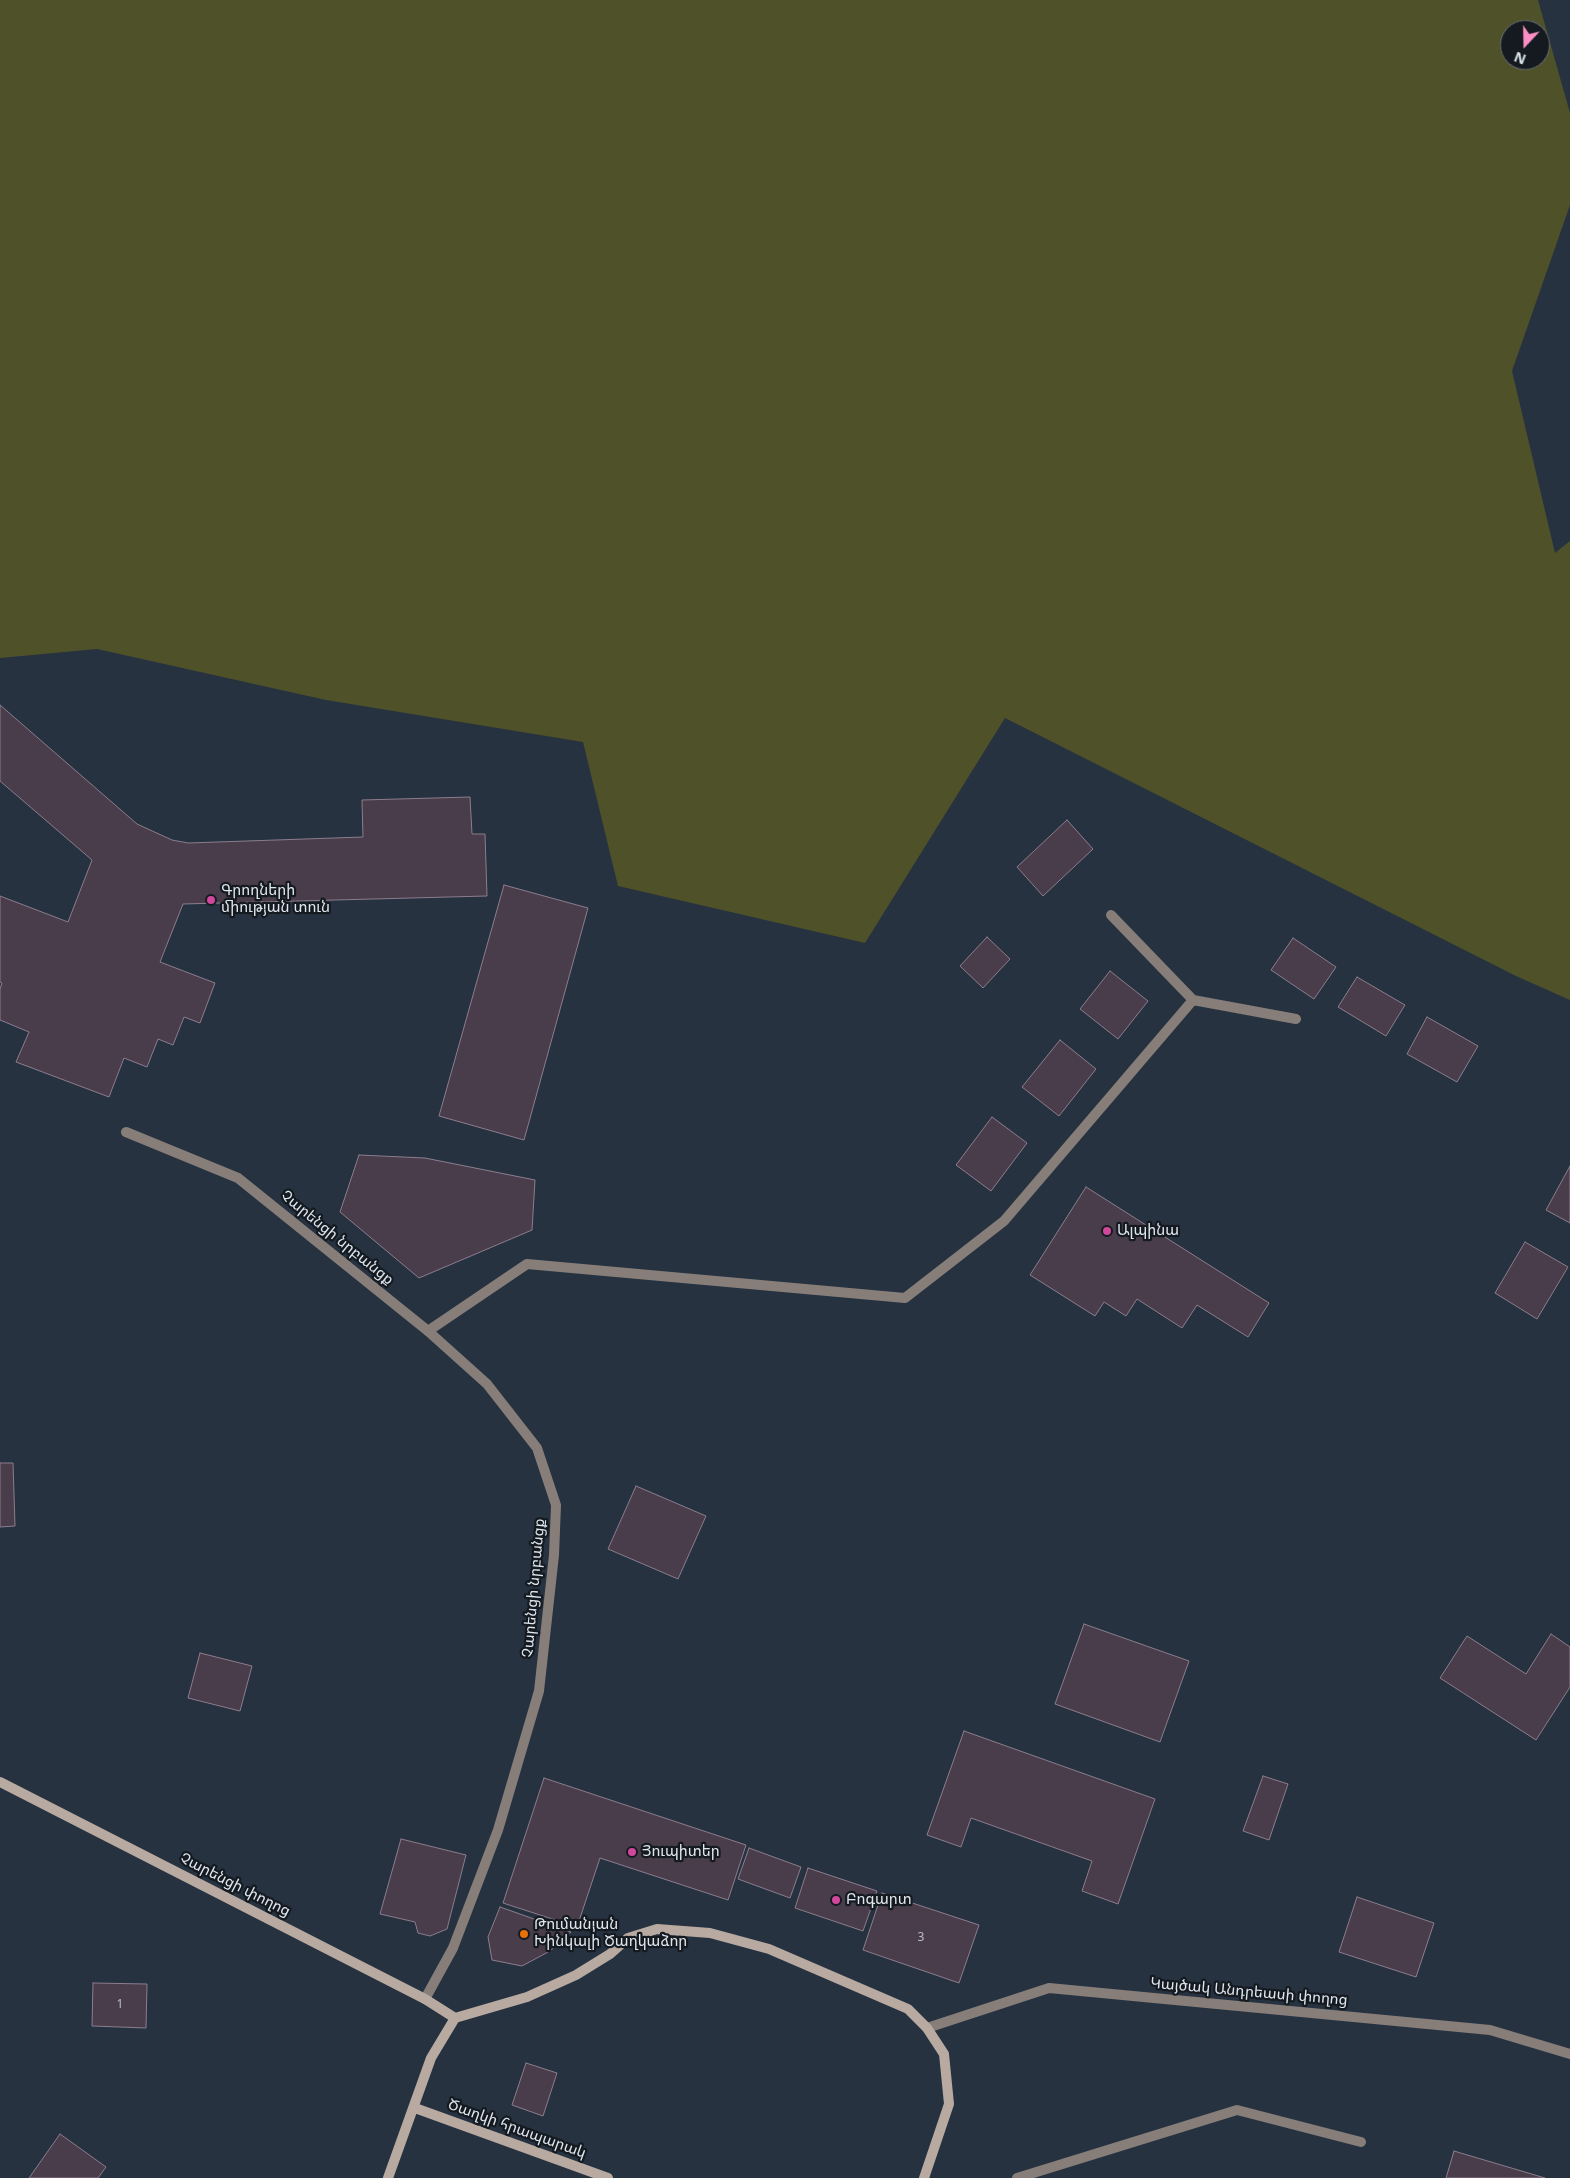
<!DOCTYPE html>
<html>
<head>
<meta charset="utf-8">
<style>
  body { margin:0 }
  #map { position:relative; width:1570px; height:2178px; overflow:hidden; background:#263240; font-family:"Noto Sans",sans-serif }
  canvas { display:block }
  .north { position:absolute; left:1500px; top:20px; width:50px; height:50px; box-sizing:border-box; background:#141a20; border:1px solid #656c73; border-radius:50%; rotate:201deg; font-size:14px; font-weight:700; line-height:20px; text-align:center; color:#dee6ef }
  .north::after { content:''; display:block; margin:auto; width:18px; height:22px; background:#fb8fc3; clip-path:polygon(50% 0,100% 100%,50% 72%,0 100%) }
</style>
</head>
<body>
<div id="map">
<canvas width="1570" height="2178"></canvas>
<div class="north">N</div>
</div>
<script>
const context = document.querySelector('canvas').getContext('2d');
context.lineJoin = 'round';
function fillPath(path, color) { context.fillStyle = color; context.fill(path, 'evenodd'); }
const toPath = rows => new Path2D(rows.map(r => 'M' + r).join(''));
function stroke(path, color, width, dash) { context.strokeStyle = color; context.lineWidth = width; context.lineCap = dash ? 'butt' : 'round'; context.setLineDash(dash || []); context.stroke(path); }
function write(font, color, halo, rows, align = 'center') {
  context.font = font + ' "Noto Sans","Noto Sans Armenian",sans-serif'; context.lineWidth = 4.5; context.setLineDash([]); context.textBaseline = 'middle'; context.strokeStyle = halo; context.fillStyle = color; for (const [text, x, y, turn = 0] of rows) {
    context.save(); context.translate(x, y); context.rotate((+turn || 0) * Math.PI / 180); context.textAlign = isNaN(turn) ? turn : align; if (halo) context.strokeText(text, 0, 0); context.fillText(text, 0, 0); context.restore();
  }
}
const green = toPath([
  [0,0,1538,0,1570,113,1570,205,1512,371,1555,553,1570,541,1570,1000,1516,976,1005,718,865,943,618,886,583,742,326,700,97,649,0,658],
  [1510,30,1540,30,1540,60,1510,60]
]);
const building = toPath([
  [0,705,137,824,172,840,188,843,363,837,362,800,470,797,472,834,485,834,487,896,183,904,160,962,215,983,200,1023,184,1017,173,1045,158,1039,147,1067,124,1058,109,1097,16,1062,29,1032,0,1020,0,989,2,983,0,982,0,896,68,922,92,860,0,781,0,705],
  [1067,820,1093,849,1043,896,1017,867,1067,820],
  [504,885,588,908,524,1140,439,1116,504,885],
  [987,937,1010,959,983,988,960,966,987,937],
  [1293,938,1336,967,1314,999,1271,970,1293,938],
  [1110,971,1148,1001,1118,1039,1080,1009,1110,971],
  [1357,977,1405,1005,1386,1036,1338,1007,1357,977],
  [1427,1017,1478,1046,1457,1082,1407,1054,1427,1017],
  [1060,1040,1096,1069,1059,1116,1022,1087,1060,1040],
  [992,1117,1027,1143,991,1191,956,1165,992,1117],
  [359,1155,425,1158,535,1180,532,1230,419,1278,340,1212,359,1155],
  [1570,1166,1570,1223,1546,1210,1570,1166],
  [1086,1187,1269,1303,1248,1337,1197,1305,1182,1328,1137,1299,1126,1316,1104,1302,1095,1316,1030,1275,1086,1187],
  [1525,1242,1568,1267,1537,1319,1495,1293,1525,1242],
  [0,1463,13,1463,15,1526,0,1527,0,1463],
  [636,1486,706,1516,678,1579,608,1549,636,1486],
  [1084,1624,1189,1661,1160,1742,1055,1704,1084,1624],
  [1551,1634,1570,1647,1570,1687,1536,1740,1440,1678,1467,1636,1526,1674,1551,1634],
  [200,1653,252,1666,240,1711,188,1698,200,1653],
  [964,1731,1155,1799,1118,1904,1082,1891,1092,1861,971,1818,961,1847,927,1835,964,1731],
  [1263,1776,1288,1784,1269,1840,1243,1831,1263,1776],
  [544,1778,746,1845,728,1900,600,1858,577,1927,503,1903,544,1778],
  [401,1839,466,1855,447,1929,430,1936,418,1933,415,1922,380,1914,401,1839],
  [749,1848,801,1867,790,1898,738,1879,749,1848],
  [808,1868,877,1891,863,1931,795,1908,808,1868],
  [882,1893,979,1925,959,1983,863,1950,882,1893],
  [1357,1897,1434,1923,1416,1977,1339,1952,1357,1897],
  [500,1907,571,1932,550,1951,522,1966,492,1960,488,1937,500,1907],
  [93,1983,147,1984,146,2028,92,2026,93,1983],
  [526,2063,557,2073,543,2116,512,2105,526,2063],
  [60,2134,106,2167,98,2178,29,2178,60,2134],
  [1454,2151,1545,2178,1446,2178,1454,2151]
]);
const lane = toPath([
  [1111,915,1193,1000],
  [428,1331,527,1264,905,1298,1004,1221,1193,1000,1296,1019],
  [1017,2178,1237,2110,1361,2142]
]);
const street = toPath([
  [126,1132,238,1178,428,1331,487,1384,537,1448,556,1505,554,1555,539,1691,498,1830,453,1948,425,1999],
  [927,2028,1049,1988,1490,2030,1570,2054]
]);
const secondary = toPath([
  [0,1782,425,1999,455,2018],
  [455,2018,527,1997,576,1975,610,1954,628,1938,657,1929,710,1933,769,1949,908,2009,927,2028,944,2054,949,2104,924,2178],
  [415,2108,608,2178],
  [388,2178,431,2058,455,2018]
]);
const markers = [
  [211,900,5,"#d1479c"],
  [1107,1231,5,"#d1479c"],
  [632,1852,5,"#d1479c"],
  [836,1900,5,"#d1479c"],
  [524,1934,5,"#e8710a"]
];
const numberNames = [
  ["3",921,1938],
  ["1",120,2005]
];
const poiNames = [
  ["Գրողների",221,891],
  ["միության տուն",221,908],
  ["Ալպինա",1117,1231],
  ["Յուպիտեր",642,1852],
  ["Բոգարտ",846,1900],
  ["Թումանյան",534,1925],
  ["Խինկալի Ծաղկաձոր",534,1942]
];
const streetNames = [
  ["Չարենցի նրբանցք",337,1238,39],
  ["Չարենցի նրբանցք",534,1588,-85],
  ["Չարենցի փողոց",235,1885,27],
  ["Կայծակ Անդրեասի փողոց",1249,1992,5],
  ["Ծաղկի հրապարակ",517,2129,20]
];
fillPath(green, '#4f5128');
fillPath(building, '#4a3d4b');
stroke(building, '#8c7d8d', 1);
stroke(lane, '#877e79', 10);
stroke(street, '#877e79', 10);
stroke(secondary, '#b8aaa1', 10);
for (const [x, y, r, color] of markers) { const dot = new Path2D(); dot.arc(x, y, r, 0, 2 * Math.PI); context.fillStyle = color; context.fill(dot); stroke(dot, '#141a20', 2); }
write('12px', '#b9bcc6', null, numberNames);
write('15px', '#dee6ef', '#141a20', poiNames, 'left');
write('15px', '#dee6ef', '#141a20', streetNames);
</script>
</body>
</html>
